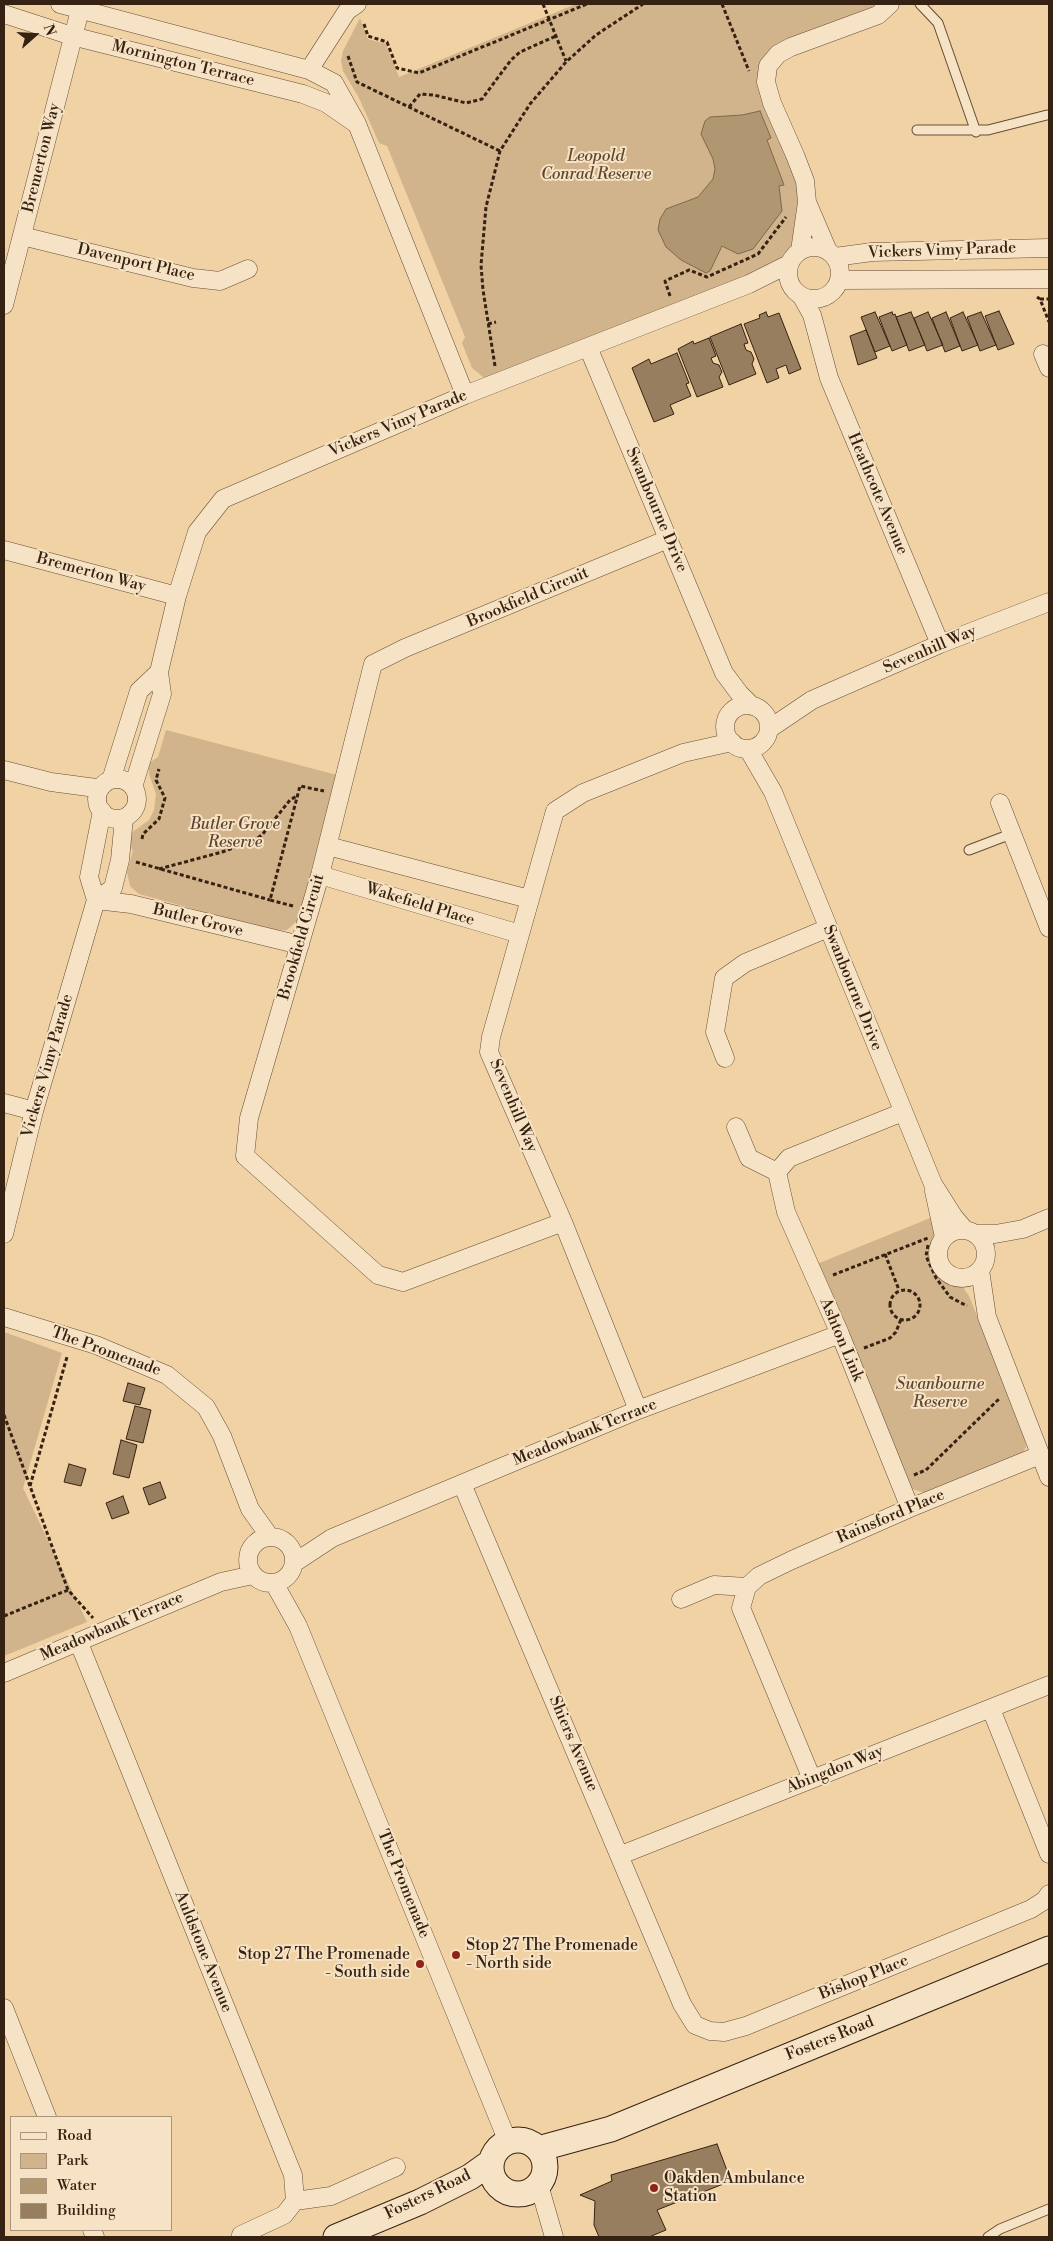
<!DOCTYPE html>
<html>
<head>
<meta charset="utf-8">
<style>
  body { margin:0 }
  #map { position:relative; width:1053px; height:2241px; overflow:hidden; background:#f1d2a4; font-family:"Libre Bodoni",serif }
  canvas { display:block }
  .frame { position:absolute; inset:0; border:5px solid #362212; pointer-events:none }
  .legend { position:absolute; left:10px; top:2116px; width:162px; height:115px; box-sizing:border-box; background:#f6e2c4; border:1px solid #a9957d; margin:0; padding:6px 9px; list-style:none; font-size:15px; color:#362212 }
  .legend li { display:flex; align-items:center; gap:10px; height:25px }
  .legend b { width:25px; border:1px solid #a9957d }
  .north { position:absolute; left:10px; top:10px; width:50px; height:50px; -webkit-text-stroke:4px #f6e2c4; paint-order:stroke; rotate:71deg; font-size:14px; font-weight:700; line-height:20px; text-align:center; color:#362212 }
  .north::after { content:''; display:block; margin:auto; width:18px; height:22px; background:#362212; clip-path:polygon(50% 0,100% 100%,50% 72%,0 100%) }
</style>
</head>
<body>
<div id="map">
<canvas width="1053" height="2241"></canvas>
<div class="frame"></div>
<ul class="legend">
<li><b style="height:6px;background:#f6e2c4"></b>Road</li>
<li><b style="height:14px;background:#d1b48b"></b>Park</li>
<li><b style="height:14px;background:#b19672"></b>Water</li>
<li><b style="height:14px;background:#977e5e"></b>Building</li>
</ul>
<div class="north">N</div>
</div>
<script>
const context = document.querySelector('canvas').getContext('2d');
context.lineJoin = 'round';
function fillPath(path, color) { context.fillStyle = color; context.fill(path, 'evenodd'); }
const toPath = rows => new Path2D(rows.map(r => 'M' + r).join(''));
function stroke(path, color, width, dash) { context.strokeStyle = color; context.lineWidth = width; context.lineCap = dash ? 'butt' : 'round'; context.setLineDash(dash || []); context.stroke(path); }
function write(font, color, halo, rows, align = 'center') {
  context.font = font + ' "Libre Bodoni",serif'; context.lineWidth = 4; context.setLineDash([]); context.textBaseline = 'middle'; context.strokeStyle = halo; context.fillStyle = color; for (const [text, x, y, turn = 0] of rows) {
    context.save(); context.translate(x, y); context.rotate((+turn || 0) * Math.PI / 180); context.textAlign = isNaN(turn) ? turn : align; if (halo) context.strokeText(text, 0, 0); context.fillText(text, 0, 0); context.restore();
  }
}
const green = toPath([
  [576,4,876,4,872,7,777,47,765,58,803,188,792,254,777,266,729,282,502,375,489,378,483,377,472,368,462,343,465,337,387,146,379,143,359,98,343,71,341,61,343,51,360,18,368,39,386,44,399,77],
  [166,730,337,775,299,916,297,921,287,930,274,931,139,894,130,886,127,872,133,851,128,842,130,834,149,820,154,810,156,794,149,774,149,763,158,757],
  [935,1216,937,1235,931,1255,933,1265,942,1278,963,1287,969,1296,1023,1430,1026,1447,1021,1456,927,1494,910,1488,817,1264],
  [4,1332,62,1353,23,1488,87,1622,4,1656]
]);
const water = toPath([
  [760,111,771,138,767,140,784,185,779,186,782,211,753,249,738,254,722,246,710,271,706,273,681,260,666,247,658,230,660,219,666,209,698,197,713,179,715,169,713,159,701,134,705,121,710,117,742,115,760,111]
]);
const building = toPath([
  [999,311,1014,344,998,350,985,316,999,311],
  [766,312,768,317,779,313,801,369,789,374,786,365,776,369,779,378,767,383,744,324,760,318,759,315,766,312],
  [875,312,890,346,875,352,861,317,875,312],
  [892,312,893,315,895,314,907,345,892,351,879,317,892,312],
  [911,312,925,345,909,351,896,317,911,312],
  [928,312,943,345,927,351,914,318,928,312],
  [946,312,960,346,945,352,932,318,946,312],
  [963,312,978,345,962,351,950,318,963,312],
  [981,312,996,345,980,351,967,317,981,312],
  [741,324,748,343,744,344,746,350,751,352,754,359,752,364,756,374,729,385,710,337,741,324],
  [866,330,877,358,858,365,850,336,866,330],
  [709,338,716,356,711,358,713,363,719,365,722,372,719,377,723,387,697,397,678,349,693,341,694,344,709,338],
  [677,353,689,383,686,384,691,396,670,405,674,414,654,422,632,368,649,359,651,364,677,353],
  [128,1383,145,1388,140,1405,123,1401,128,1383],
  [135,1406,151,1410,143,1443,126,1439,135,1406],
  [121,1440,137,1445,129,1478,113,1474,121,1440],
  [69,1464,86,1469,81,1486,64,1482,69,1464],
  [160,1482,166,1498,149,1505,143,1488,160,1482],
  [123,1496,129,1513,112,1519,106,1503,123,1496],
  [717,2144,731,2181,657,2210,666,2230,649,2237,599,2237,594,2225,595,2201,580,2195,612,2181,611,2175,717,2144]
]);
const path = toPath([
  [543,4,566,61],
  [722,4,749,71],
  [364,24,368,36,387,42,397,68,419,73,587,4],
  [348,56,357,82,500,151],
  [409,107,420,94,434,95,466,103,482,99,511,60,520,52,556,36],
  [670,296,665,281,689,270,707,277,758,254,786,217],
  [1037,297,1040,299,1049,322],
  [1040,299,1049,299],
  [488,324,496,322],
  [495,366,483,290,481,265,486,207,500,151,530,104,566,62,596,35,643,4],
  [142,839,143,834,159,819,165,798,156,780,159,769],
  [136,862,270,900],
  [159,869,222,852,253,841,262,835,290,800,297,796],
  [293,906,270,900,300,786,324,791],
  [928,1245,926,1256,936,1278,950,1297,967,1306],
  [885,1254,899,1290],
  [833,1275,928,1238],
  '890 1305a15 15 0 1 1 30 0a15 15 0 1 1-30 0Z',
  [864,1348,890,1338,896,1332,901,1319],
  [4,1415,68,1590],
  [914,1475,926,1470,1000,1398],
  [30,1486,67,1357],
  [4,1616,68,1590,93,1618]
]);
const service = toPath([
  [920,4,938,23,976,132],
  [917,130,988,130,1047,115],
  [969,850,1011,834],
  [988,2237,1000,2229,1049,2209]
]);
const minor = toPath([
  [60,4,309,70,334,83,357,124,465,395],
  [4,14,72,36,303,94,326,103,355,123],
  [309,70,347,11,357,4],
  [22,236,193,278,220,281,248,269],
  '788 273a26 26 0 1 1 52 0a26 26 0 1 1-52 0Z',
  [800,251,807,202],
  [828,251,807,202,805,181,795,155,772,103,766,82,768,66,778,54,791,47,878,15,890,4],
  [835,257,872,252,1049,248],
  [840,280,1049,279],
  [802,297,812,315,829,378,940,644],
  [4,305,80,10],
  [588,347,724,673,739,693,752,706],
  [1043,354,1049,368],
  [4,550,177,596],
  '725 727a22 22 0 1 1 44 0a22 22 0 1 1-44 0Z',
  [769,729,812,700,940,644,1049,602],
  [748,749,773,792,933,1184,954,1217,965,1230],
  [4,770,51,782,96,788,101,787],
  '97 799a20 20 0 1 1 40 0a20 20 0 1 1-40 0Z',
  [111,780,139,691,159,672],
  [133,787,162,694,159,672,177,596,197,532,223,499,465,395,749,284,789,264],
  [1000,803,1049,928],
  [328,846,529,899],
  [320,875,520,934],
  [96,900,131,904,300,945],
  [96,900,113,888,120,860,124,818],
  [725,1058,715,1032,724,978,745,963,828,928],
  [4,1103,34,1111],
  [903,1112,789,1158,777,1172,786,1212,840,1334,910,1508],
  [736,1127,749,1158,777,1172],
  [934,1191,944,1237],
  [563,1222,403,1282,378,1275,245,1156,249,1118,320,875,373,664,405,648,668,539],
  '938 1254a24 24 0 1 1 48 0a24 24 0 1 1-48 0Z',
  [4,1234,34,1111,96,900,89,877,102,811],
  [976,1234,995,1234,1023,1229,1049,1218],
  [980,1270,987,1317,1049,1477],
  [4,1317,96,1345,167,1375,206,1407,222,1436,250,1509,270,1537],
  [638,1410,563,1222,489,1052,491,1037,555,811,583,793,683,753,732,742],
  [462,1484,682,2004,695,2025,710,2031,724,2032,746,2026,1031,1909,1045,1900,1049,1894],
  '248 1560a23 23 0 1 1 46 0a23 23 0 1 1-46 0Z',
  [294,1563,332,1538,638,1410,840,1334],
  [274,1583,298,1626,508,2142],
  [681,1599,714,1585,747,1587],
  [79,1643,293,2175,295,2201,284,2215,241,2235,242,2237],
  [4,1673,221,1582,253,1575],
  [991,1709,1049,1854],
  [812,1779,741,1608,747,1587,759,1576,792,1560,910,1508,1040,1455],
  [621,1855,1049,1685],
  [4,2008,47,2117],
  [539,2185,554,2237],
  [295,2201,331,2196,396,2167],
  [92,2230,95,2237]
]);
const secondary = toPath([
  '491 2167a27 27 0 1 1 54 0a27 27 0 1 1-54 0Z',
  [538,2149,611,2129,1049,1949],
  [336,2237,420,2202,470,2177,491,2162]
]);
const markers = [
  [456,1955,5,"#8f2418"],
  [420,1964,5,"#8f2418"],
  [654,2188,5,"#8f2418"]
];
const streetNames = [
  ["Mornington Terrace",183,64,14],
  ["Bremerton Way",42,158,-76],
  ["Vickers Vimy Parade",942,251,-2],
  ["Davenport Place",136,263,13],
  ["Vickers Vimy Parade",398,424,-23],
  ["Heathcote Avenue",877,494,67],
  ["Swanbourne Drive",656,510,67],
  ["Bremerton Way",91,573,15],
  ["Brookfield Circuit",528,598,-23],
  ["Sevenhill Way",930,650,-23],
  ["Wakefield Place",420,905,17],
  ["Butler Grove",198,921,14],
  ["Brookfield Circuit",302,937,-74],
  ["Swanbourne Drive",852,988,68],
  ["Vickers Vimy Parade",48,1066,-74],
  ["Sevenhill Way",513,1106,67],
  ["Ashton Link",841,1340,67],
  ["The Promenade",106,1352,20],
  ["Meadowbank Terrace",585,1433,-22],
  ["Rainsford Place",891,1517,-23],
  ["Meadowbank Terrace",112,1627,-23],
  ["Shiers Avenue",573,1744,67],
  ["Abingdon Way",835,1770,-22],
  ["The Promenade",403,1884,68],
  ["Auldstone Avenue",203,1952,68],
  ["Bishop Place",864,1978,-22],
  ["Fosters Road",830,2039,-22],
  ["Fosters Road",428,2195,-26]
];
const parkNames = [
  ["Leopold",596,157],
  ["Conrad Reserve",596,175],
  ["Butler Grove",235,825],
  ["Reserve",235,843],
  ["Swanbourne",940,1385],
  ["Reserve",940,1403]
];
const poiNames = [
  ["Stop 27 The Promenade",466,1946],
  ["- North side",466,1964],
  ["Stop 27 The Promenade",410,1955,"right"],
  ["- South side",410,1973,"right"],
  ["Oakden Ambulance",664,2179],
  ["Station",664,2197]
];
fillPath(green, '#d1b48b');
fillPath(water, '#b19672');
stroke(water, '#80684c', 1);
fillPath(building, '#977e5e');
stroke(building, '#362212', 1);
stroke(service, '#654e36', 11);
stroke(minor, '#654e36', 19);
stroke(secondary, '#362212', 27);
stroke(path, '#362212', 3, [4, 2.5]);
stroke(service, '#f6e2c4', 9);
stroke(minor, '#f6e2c4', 18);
stroke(secondary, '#f6e2c4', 25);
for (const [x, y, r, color] of markers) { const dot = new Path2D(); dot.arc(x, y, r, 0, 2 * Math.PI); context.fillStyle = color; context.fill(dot); stroke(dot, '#f6e2c4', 2); }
write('16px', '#362212', '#f6e2c4', streetNames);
write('italic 16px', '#5d4630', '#f6e2c4', parkNames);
write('16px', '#362212', '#f6e2c4', poiNames, 'left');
</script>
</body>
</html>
